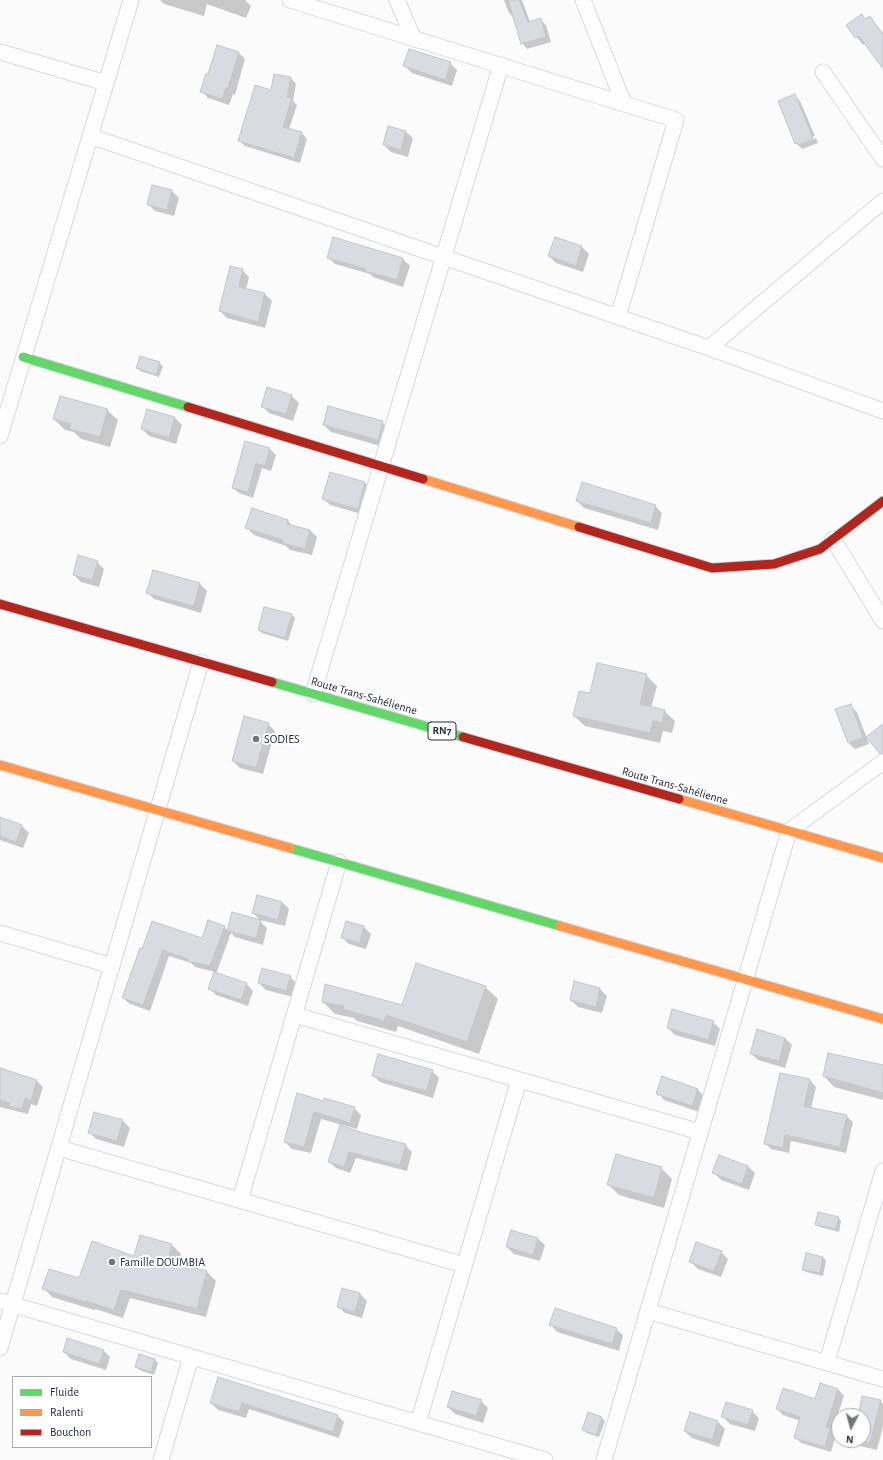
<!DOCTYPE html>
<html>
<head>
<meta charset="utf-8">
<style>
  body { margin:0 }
  #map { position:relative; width:883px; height:1460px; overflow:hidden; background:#fbfbfb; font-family:"Alegreya Sans",sans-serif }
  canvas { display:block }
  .legend { position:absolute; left:12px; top:1376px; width:140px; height:72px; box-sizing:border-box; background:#fff; border:1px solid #a9abb0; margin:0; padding:5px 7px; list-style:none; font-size:12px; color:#272e3a }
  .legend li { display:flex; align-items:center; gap:8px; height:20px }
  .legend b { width:20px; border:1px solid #a9abb0 }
  .north { position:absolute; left:831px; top:1408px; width:40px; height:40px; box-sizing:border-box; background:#fff; border:1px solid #a9abb0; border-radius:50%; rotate:186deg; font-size:11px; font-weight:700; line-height:16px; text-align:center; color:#272e3a }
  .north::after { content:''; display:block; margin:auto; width:14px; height:18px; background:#71767e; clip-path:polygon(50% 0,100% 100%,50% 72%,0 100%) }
</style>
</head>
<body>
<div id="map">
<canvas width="883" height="1460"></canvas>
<ul class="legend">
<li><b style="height:5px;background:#63d668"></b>Fluide</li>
<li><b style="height:5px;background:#ff974d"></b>Ralenti</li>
<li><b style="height:5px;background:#b3261e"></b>Bouchon</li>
</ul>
<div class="north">N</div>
</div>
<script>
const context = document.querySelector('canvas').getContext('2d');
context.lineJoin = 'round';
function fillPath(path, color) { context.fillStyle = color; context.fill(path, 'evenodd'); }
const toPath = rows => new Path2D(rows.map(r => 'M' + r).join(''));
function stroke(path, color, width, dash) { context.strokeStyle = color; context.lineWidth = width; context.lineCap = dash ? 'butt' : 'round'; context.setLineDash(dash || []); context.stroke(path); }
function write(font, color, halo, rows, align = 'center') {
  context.font = font + ' "Alegreya Sans",sans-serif'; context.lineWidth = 4; context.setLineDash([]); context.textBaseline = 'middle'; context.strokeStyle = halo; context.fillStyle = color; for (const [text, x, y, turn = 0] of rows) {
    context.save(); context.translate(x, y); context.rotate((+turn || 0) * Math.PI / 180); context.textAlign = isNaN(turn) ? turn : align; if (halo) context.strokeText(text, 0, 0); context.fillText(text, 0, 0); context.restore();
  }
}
const shadow = toPath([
  [160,0,245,0,251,6,246,18,207,4,204,16,164,4],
  [504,0,522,0,530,22,540,19,546,25,551,42,527,49,522,43,514,18,509,13],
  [862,16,866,20,870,18,883,33,883,67,865,43,863,45,848,26],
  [238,52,245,59,235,95,233,94,229,105,208,98,202,91,209,75],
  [450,63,457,70,452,86,412,73,405,66],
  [291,78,296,84,293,101,297,105,289,129,302,133,307,139,300,163,245,146,240,141,272,91],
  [795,96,800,101,815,136,798,142,798,144,816,138,818,143,802,149,796,143],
  [389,127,406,132,413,138,408,157,391,152,384,145],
  [153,186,172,191,179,198,174,216,155,211,148,204],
  [333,238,403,259,410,266,403,287,373,277,370,274,335,264,328,257],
  [582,247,589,254,583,272,556,263,549,256],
  [242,270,249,277,246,290,265,294,272,301,265,328,227,318,220,311],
  [159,363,163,366,159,377,140,371,137,368],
  [267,388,292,396,299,403,293,421,269,413,262,406],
  [107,410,118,420,110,447,81,439,74,432,65,430,54,419],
  [148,410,175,418,182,425,176,444,149,436,142,429],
  [382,422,389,429,384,447,331,432,324,425],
  [246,442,270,449,276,455,271,471,262,468,253,498,239,493,233,488],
  [365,483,372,489,365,515,330,505,323,498],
  [577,501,655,506,662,513,658,530,584,508],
  [288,521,293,526,310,530,317,537,312,555,290,550,286,546,254,535,247,528],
  [97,562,104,569,99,587,81,582,74,575],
  [153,571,200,584,207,591,201,613,154,599,147,592],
  [265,608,292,615,295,618,288,641,262,633,259,630],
  [646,675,657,686,651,708,664,711,675,721,672,733,663,731,660,743,585,726,574,716,591,694],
  [850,705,857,712,869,744,855,749,848,742],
  [268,724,275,731,263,774,240,768,233,761],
  [0,818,22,826,29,833,23,848,0,840],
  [257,896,282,902,289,909,285,926,260,920,253,913],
  [260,921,267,928,263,945,235,937,231,933,216,974,247,984,253,991,248,1006,216,995,209,988,215,972,195,967,191,963,169,956,150,1011,130,1004,123,998,140,949,202,940,224,927,228,931],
  [347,922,364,927,371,934,366,949,349,944,342,937],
  [290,977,297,984,293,997,266,990,259,983],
  [485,987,498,999,479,1054,398,1026,396,1032,357,1021,354,1018,335,1014,323,1002,402,1006],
  [600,989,607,996,602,1013,578,1007,571,1000],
  [713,1022,720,1029,715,1046,675,1035,668,1028],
  [785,1038,792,1045,785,1068,758,1060,751,1053],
  [883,1066,883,1100,834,1087,824,1076],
  [0,1069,37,1081,43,1087,37,1106,31,1104,28,1114,0,1107],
  [432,1071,439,1078,433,1098,380,1082,373,1075],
  [781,1074,810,1080,816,1087,811,1109,846,1116,853,1122,846,1153,791,1141,789,1153,771,1149,765,1143],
  [697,1089,704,1096,699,1112,664,1100,658,1093],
  [298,1094,324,1102,354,1108,361,1115,357,1129,321,1119,311,1153,292,1149,285,1142],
  [95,1114,123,1121,130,1128,124,1147,96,1139,89,1132],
  [363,1134,405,1145,412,1152,407,1171,356,1158,350,1173,336,1168,329,1162],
  [719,1156,748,1166,755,1173,749,1190,721,1180,714,1173],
  [661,1168,672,1179,664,1208,619,1195,608,1184],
  [838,1217,841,1221,839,1232,820,1227,816,1224],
  [141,1237,172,1245,181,1254,178,1264,207,1272,216,1281,206,1317,130,1298,123,1318,95,1309,94,1310,52,1297,44,1288,80,1280,135,1257],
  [538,1239,545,1245,540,1261,514,1254,507,1247],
  [721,1252,728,1259,721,1277,698,1269,691,1262],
  [823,1257,826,1261,823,1276,806,1272,803,1269],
  [343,1290,360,1294,367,1301,362,1318,345,1313,338,1306],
  [551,1325,616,1329,623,1335,619,1351,557,1332],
  [103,1350,110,1357,106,1370,71,1359,64,1352],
  [155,1360,158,1363,154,1375,139,1370,136,1367],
  [219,1379,337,1415,344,1422,339,1438,249,1409,246,1418,218,1410,211,1403],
  [838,1389,844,1396,832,1432,836,1435,831,1452,801,1443,795,1437,800,1421,783,1415,777,1409,815,1400],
  [481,1401,488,1408,483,1423,455,1414,448,1407],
  [880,1401,883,1404,883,1426,877,1450,860,1446,854,1440,863,1440,863,1416,859,1416],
  [752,1411,759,1418,755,1431,730,1424,723,1417],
  [691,1414,718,1422,725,1429,719,1447,692,1438,685,1431],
  [601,1417,605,1421,599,1437,587,1433,583,1430]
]);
const building = toPath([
  [508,0,519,0,528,22,541,18,546,37,521,44,508,0],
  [862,14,865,19,870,16,883,35,883,69,859,36,855,38,846,25,862,14],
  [217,45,239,52,228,88,226,88,222,99,200,92,206,73,208,74,217,45],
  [409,49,451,62,445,80,403,66,409,49],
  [274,74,291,77,287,97,292,98,283,127,302,132,294,158,238,141,255,85,271,90,274,74],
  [795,94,813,138,795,144,778,101,795,94],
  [388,126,406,131,401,150,383,145,388,126],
  [152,185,172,190,167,210,147,205,152,185],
  [333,237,403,258,397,280,365,271,366,269,327,258,333,237],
  [555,237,582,246,576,266,548,256,555,237],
  [230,266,243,269,239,287,265,293,258,322,219,311,230,266],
  [140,356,160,362,156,375,136,368,140,356],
  [267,387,292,395,286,414,261,407,267,387],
  [60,396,108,409,100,437,69,429,71,424,53,419,60,396],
  [328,406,383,421,378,440,323,425,328,406],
  [147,409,175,417,169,438,141,429,147,409],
  [245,441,270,448,265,466,256,463,248,492,232,488,245,441],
  [330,472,365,482,358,509,322,499,330,472],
  [582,482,656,505,651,523,576,501,582,482],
  [252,508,288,520,287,524,310,530,305,549,282,543,283,540,245,528,252,508],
  [78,555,98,561,92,580,73,575,78,555],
  [153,570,200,583,194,606,146,593,153,570],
  [264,607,292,614,285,638,258,630,264,607],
  [597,663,647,674,640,704,665,710,662,723,653,721,650,733,573,716,579,691,590,693,597,663],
  [851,704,863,737,848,743,835,709,851,704],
  [244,716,269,723,256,768,232,761,244,716],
  [883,724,883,753,880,754,866,737,883,724],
  [0,817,22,825,16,842,0,836,0,817],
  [257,895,282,902,278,920,252,913,257,895],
  [232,912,261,920,256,938,227,931,232,912],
  [208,920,225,926,210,966,187,961,188,959,163,950,143,1005,122,998,140,948,142,949,152,921,202,938,208,920],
  [346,921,364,926,360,943,341,938,346,921],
  [416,963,486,986,467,1042,386,1015,384,1021,343,1009,344,1006,322,1002,325,984,402,1005,416,963],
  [262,968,291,976,286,991,258,983,262,968],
  [214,972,247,983,241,1000,208,989,214,972],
  [574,981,600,988,596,1007,570,1000,574,981],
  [672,1009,714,1021,708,1040,667,1028,672,1009],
  [757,1029,785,1038,779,1061,750,1054,757,1029],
  [828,1053,883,1065,883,1093,823,1076,828,1053],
  [378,1054,433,1070,426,1091,372,1076,378,1054],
  [0,1068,37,1080,31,1101,25,1098,22,1109,9,1106,10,1103,0,1100,0,1068],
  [780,1073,810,1079,804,1106,847,1115,840,1147,785,1135,783,1148,764,1144,780,1073],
  [662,1076,698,1089,692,1106,656,1094,662,1076],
  [297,1093,324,1101,324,1098,355,1107,350,1123,314,1112,304,1147,284,1142,297,1093],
  [94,1112,123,1120,117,1141,88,1133,94,1112],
  [340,1125,363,1133,406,1144,400,1165,349,1152,344,1167,328,1162,340,1125],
  [616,1154,662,1167,654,1198,607,1185,616,1154],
  [719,1155,748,1166,742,1184,712,1173,719,1155],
  [818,1212,839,1217,836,1229,815,1225,818,1212],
  [511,1230,538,1238,533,1255,506,1247,511,1230],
  [140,1235,172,1244,168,1261,207,1271,197,1309,121,1290,114,1310,86,1301,85,1302,42,1289,49,1269,79,1278,92,1241,134,1256,140,1235],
  [696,1242,722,1251,714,1271,689,1262,696,1242],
  [806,1253,823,1257,820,1273,802,1270,806,1253],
  [342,1288,360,1293,355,1312,337,1307,342,1288],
  [555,1308,617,1328,612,1344,549,1325,555,1308],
  [67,1338,104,1350,99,1364,63,1352,67,1338],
  [139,1354,155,1359,151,1372,135,1367,139,1354],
  [218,1377,338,1415,333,1432,242,1403,239,1412,210,1403,218,1377],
  [820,1383,838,1389,826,1427,830,1428,825,1447,794,1438,800,1417,776,1409,783,1388,815,1399,820,1383],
  [452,1391,482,1400,476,1416,447,1407,452,1391],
  [862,1396,881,1400,870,1443,856,1440,863,1440,863,1416,858,1416,862,1396],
  [726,1402,753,1410,748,1425,721,1417,726,1402],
  [588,1412,602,1417,596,1435,582,1430,588,1412],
  [690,1412,718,1421,712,1440,684,1431,690,1412]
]);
const street = toPath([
  [290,0,676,120,618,317],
  [397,0,413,38],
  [583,0,624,104],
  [0,52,106,83],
  [823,72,883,159],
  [90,136,709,348,883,411],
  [709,348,883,201],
  [0,436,131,0],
  [833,539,883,621],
  [313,694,501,65],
  [0,933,112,966],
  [295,1015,700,1132],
  [59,1148,464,1265],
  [240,1200,339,862],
  [0,1301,545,1460],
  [648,1311,883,1379],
  [0,1348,201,662],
  [827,1362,883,1171],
  [418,1423,519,1080],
  [161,1460,191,1357],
  [604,1460,789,831,883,762]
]);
const fast = toPath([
  [23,357,188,407],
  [272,682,463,737],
  [290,848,560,926]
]);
const slow = toPath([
  [423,479,579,527],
  [0,765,290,848],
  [679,799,883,858],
  [560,926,883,1019]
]);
const jam = toPath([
  [188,407,423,479],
  [579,527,712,568,774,564,820,549,883,501],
  [0,604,272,682],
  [463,737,679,799]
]);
const markers = [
  [256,739,4,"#71767e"],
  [112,1262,4,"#71767e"]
];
const shields = [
  [442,731,28]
];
const shieldNames = [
  ["RN7",442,731]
];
const streetNames = [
  ["Route Trans-Sahélienne",364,696,16],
  ["Route Trans-Sahélienne",675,786,16]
];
const poiNames = [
  ["SODIES",264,739],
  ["Famille DOUMBIA",120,1262]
];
fillPath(shadow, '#0003');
fillPath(building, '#d8dbe1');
stroke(building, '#c2c5cb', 1);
stroke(street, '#d6d9e0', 17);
stroke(fast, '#d6d9e0', 11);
stroke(slow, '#d6d9e0', 11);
stroke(jam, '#d6d9e0', 11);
stroke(street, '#fefefe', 15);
stroke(fast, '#63d668', 9);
stroke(slow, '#ff974d', 9);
stroke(jam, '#b3261e', 9);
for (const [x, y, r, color] of markers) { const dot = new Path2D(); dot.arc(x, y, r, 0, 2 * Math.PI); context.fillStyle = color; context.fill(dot); stroke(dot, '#fff', 1.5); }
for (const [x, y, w] of shields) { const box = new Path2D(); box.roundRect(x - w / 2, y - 9, w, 18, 3); context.fillStyle = '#fff'; context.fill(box); stroke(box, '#272e3a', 1); }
write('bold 11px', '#272e3a', null, shieldNames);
write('12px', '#272e3a', '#fff', streetNames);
write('12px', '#272e3a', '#fff', poiNames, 'left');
</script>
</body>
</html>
